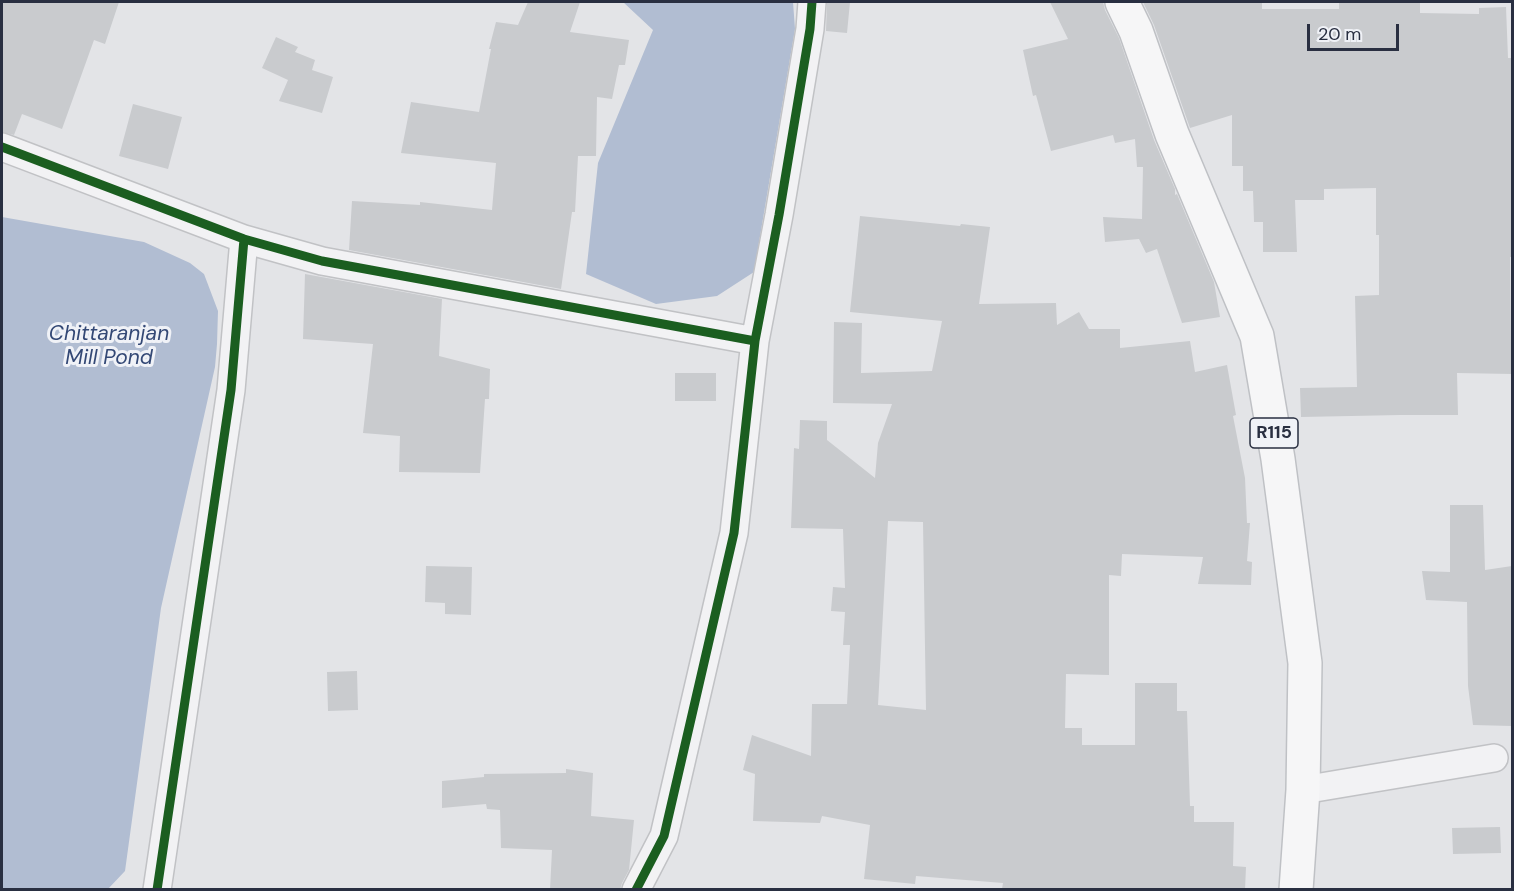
<!DOCTYPE html>
<html>
<head>
<meta charset="utf-8">
<style>
  body { margin:0 }
  #map { position:relative; width:1514px; height:891px; overflow:hidden; background:#e3e4e7; font-family:"DM Sans",sans-serif }
  canvas { display:block }
  .frame { position:absolute; inset:0; border:3px solid #292f41; pointer-events:none }
  .scale { position:absolute; left:1307px; top:24px; width:92px; height:27px; box-sizing:border-box; border:3px solid #292f41; border-top:0; padding-left:8px; font-size:18px; line-height:21px; white-space:nowrap; color:#292f41; -webkit-text-stroke:4px #f0f2f7; paint-order:stroke }
</style>
</head>
<body>
<div id="map">
<canvas width="1514" height="891"></canvas>
<div class="frame"></div>
<div class="scale">20 m</div>
</div>
<script>
const context = document.querySelector('canvas').getContext('2d');
context.lineJoin = 'round';
function fillPath(path, color) { context.fillStyle = color; context.fill(path, 'evenodd'); }
const toPath = rows => new Path2D(rows.map(r => 'M' + r).join(''));
function stroke(path, color, width, dash) { context.strokeStyle = color; context.lineWidth = width; context.lineCap = dash ? 'butt' : 'round'; context.setLineDash(dash || []); context.stroke(path); }
function write(font, color, halo, rows, align = 'center') {
  context.font = font + ' "DM Sans",sans-serif'; context.lineWidth = 6; context.setLineDash([]); context.textBaseline = 'middle'; context.strokeStyle = halo; context.fillStyle = color; for (const [text, x, y, turn = 0] of rows) {
    context.save(); context.translate(x, y); context.rotate((+turn || 0) * Math.PI / 180); context.textAlign = isNaN(turn) ? turn : align; if (halo) context.strokeText(text, 0, 0); context.fillText(text, 0, 0); context.restore();
  }
}
const water = toPath([
  [623,2,793,2,795,29,754,272,717,296,656,304,586,274,598,163,653,30],
  [2,217,144,242,190,263,204,274,218,311,217,344,215,367,161,608,125,871,108,889,2,889]
]);
const building = toPath([
  [2,2,119,2,105,44,94,40,62,129,22,114,14,135,2,132],
  [528,2,580,2,570,32,629,40,625,65,619,65,612,99,597,97,596,156,578,156,575,212,572,212,561,289,349,250,352,201,420,205,420,202,492,210,496,163,401,153,411,102,479,112,491,49,489,49,496,22,518,25],
  [827,2,850,2,847,33,826,31],
  [1050,2,1103,2,1105,10,1119,38,1154,140,1175,189,1175,195,1177,194,1214,282,1220,317,1182,323,1157,249,1146,253,1139,239,1105,242,1103,217,1142,219,1143,167,1137,167,1135,139,1115,143,1113,135,1051,151,1036,95,1033,96,1023,50,1068,39],
  [1143,2,1262,2,1262,9,1339,9,1339,2,1420,2,1420,13,1479,14,1479,8,1506,7,1508,58,1512,58,1512,257,1510,257,1511,344,1512,344,1512,374,1457,373,1458,415,1400,415,1301,417,1300,388,1357,387,1355,296,1379,295,1379,235,1376,235,1376,188,1324,189,1324,200,1295,200,1297,252,1263,252,1263,222,1254,222,1253,191,1243,191,1243,166,1232,166,1232,115,1190,128,1154,25],
  [276,37,298,47,295,52,315,60,312,70,333,77,322,113,279,101,288,80,262,68],
  [133,104,182,117,168,169,119,156],
  [860,216,960,226,961,224,990,227,979,304,1056,303,1057,325,1079,312,1089,329,1120,329,1120,348,1190,341,1195,372,1227,365,1236,415,1233,416,1245,478,1247,523,1250,523,1247,561,1252,562,1251,585,1198,584,1203,557,1122,554,1121,576,1109,575,1109,675,1066,674,1065,728,1082,728,1082,745,1135,745,1135,683,1177,683,1177,711,1187,711,1190,806,1194,806,1194,822,1234,822,1233,866,1246,867,1245,890,1002,889,1003,883,916,876,915,884,864,879,870,825,822,816,820,823,753,821,755,774,743,770,752,735,811,756,812,704,847,704,850,645,843,645,845,612,831,611,833,587,845,588,843,529,791,528,794,448,799,449,800,420,827,421,827,440,875,478,878,443,892,404,833,403,834,322,862,323,861,373,932,371,942,321,850,312],
  [888,521,923,522,926,710,878,705],
  [305,274,442,299,439,356,490,369,489,399,485,399,480,473,399,472,400,436,363,433,373,344,303,339],
  [675,373,716,373,716,401,675,401],
  [1450,505,1483,505,1485,570,1512,566,1512,726,1473,725,1468,686,1467,602,1426,600,1422,571,1450,572],
  [426,566,472,567,471,615,445,614,445,603,425,602],
  [357,671,358,710,328,711,327,672],
  [566,769,593,773,591,816,634,820,629,870,622,883,620,890,550,890,552,850,501,848,500,810,487,809,486,804,442,808,442,781,484,777,484,774,566,773],
  [1500,827,1501,853,1453,854,1452,828]
]);
const minor = toPath([
  [2,147,244,239,322,261,755,341,779,215,810,29,812,2],
  [1303,790,1494,758],
  [157,890,231,390,244,239],
  [636,890,664,836,734,533,755,341]
]);
const primary = toPath([
  [1122,2,1136,31,1172,134,1257,336,1278,459,1305,663,1303,790,1296,890]
]);
const cycleway = toPath([
  [2,147,244,239,322,261,755,341,779,215,810,29,812,2],
  [157,890,231,390,244,239],
  [636,890,664,836,734,533,755,341]
]);
const shields = [
  [1274,433,48]
];
const shieldNames = [
  ["R115",1274,433]
];
const waterNames = [
  ["Chittaranjan",109,334],
  ["Mill Pond",109,358]
];
fillPath(water, '#b1bdd2');
fillPath(building, '#c9cbce');
stroke(minor, '#c1c2c5', 30);
stroke(primary, '#bfc1c5', 36);
stroke(minor, '#f2f2f4', 27);
stroke(primary, '#f6f6f7', 33);
stroke(cycleway, '#1b5e20', 9);
for (const [x, y, w] of shields) { const box = new Path2D(); box.roundRect(x - w / 2, y - 15, w, 30, 4.5); context.fillStyle = '#f0f2f7'; context.fill(box); stroke(box, '#292f41', 1.5); }
write('bold 18px', '#292f41', null, shieldNames);
write('italic 21px', '#334875', '#f0f2f7', waterNames);
</script>
</body>
</html>
